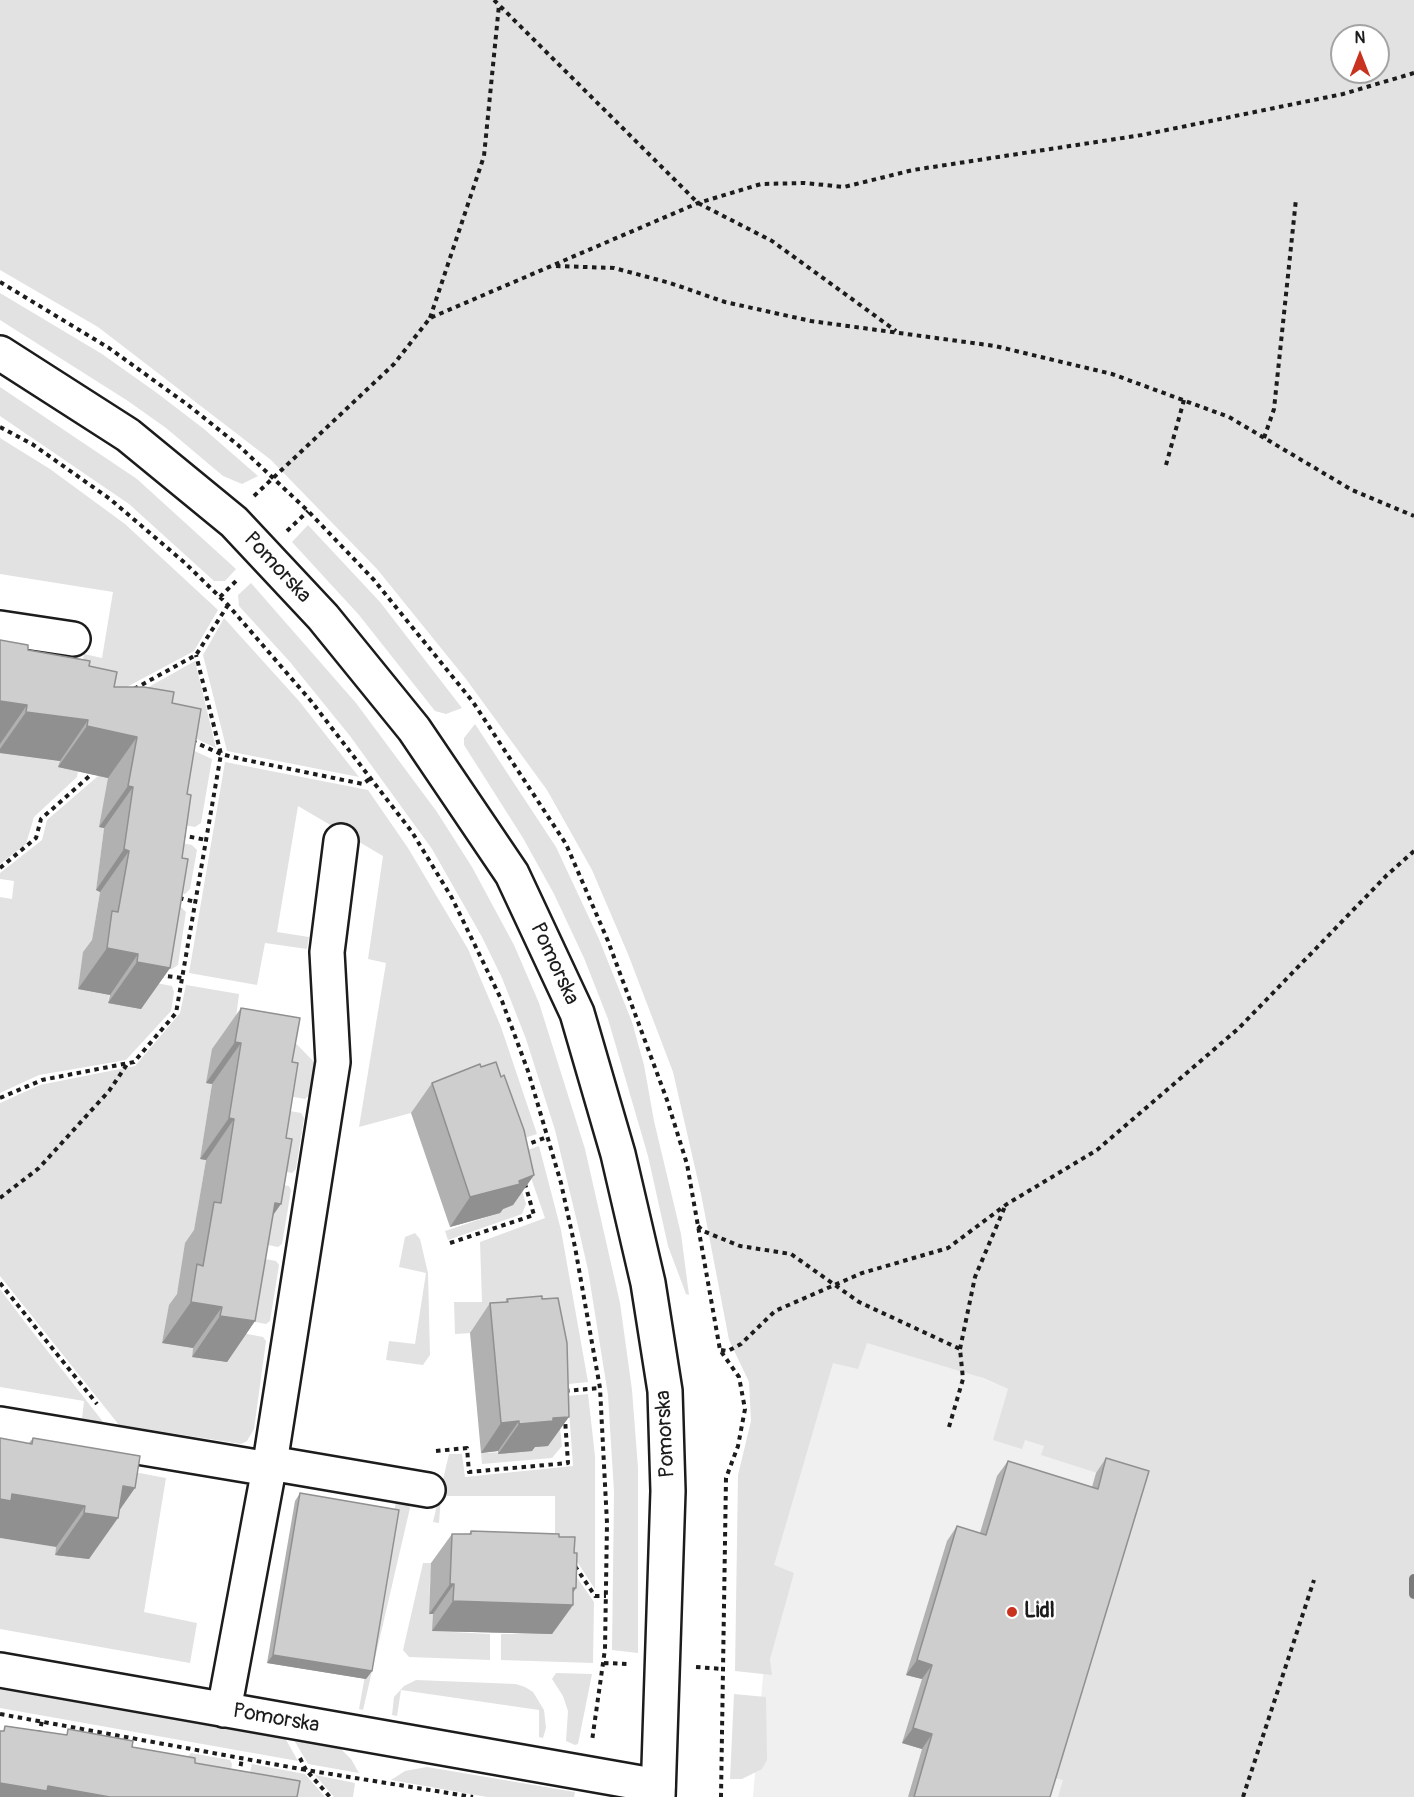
<!DOCTYPE html>
<html>
<head>
<meta charset="utf-8">
<style>
  body { margin:0 }
  #map { position:relative; width:1414px; height:1797px; overflow:hidden; background:#fff; font-family:Pangolin,sans-serif }
  canvas { display:block }
  .north { position:absolute; left:1330px; top:24px; width:60px; height:60px; box-sizing:border-box; background:#fff; border:2px solid #a4a4a4; border-radius:50%; rotate:0deg; font-size:16px; font-weight:700; line-height:24px; text-align:center; color:#1c1c1c }
  .north::after { content:''; display:block; margin:auto; width:21px; height:27px; background:#c8321e; clip-path:polygon(50% 0,100% 100%,50% 72%,0 100%) }
</style>
</head>
<body>
<div id="map">
<canvas width="1414" height="1797"></canvas>
<div class="north">N</div>
</div>
<script>
const context = document.querySelector('canvas').getContext('2d');
context.lineJoin = 'round';
function fillPath(path, color) { context.fillStyle = color; context.fill(path, 'evenodd'); }
const toPath = rows => new Path2D(rows.map(r => 'M' + r).join(''));
function stroke(path, color, width, dash) { context.strokeStyle = color; context.lineWidth = width; context.lineCap = dash ? 'butt' : 'round'; context.setLineDash(dash || []); context.stroke(path); }
function write(font, color, halo, rows, align = 'center') {
  context.font = font + ' Pangolin,sans-serif'; context.lineWidth = 4.5; context.setLineDash([]); context.textBaseline = 'middle'; context.strokeStyle = halo; context.fillStyle = color; for (const [text, x, y, turn = 0] of rows) {
    context.save(); context.translate(x, y); context.rotate((+turn || 0) * Math.PI / 180); context.textAlign = isNaN(turn) ? turn : align; if (halo) context.strokeText(text, 0, 0); context.fillText(text, 0, 0); context.restore();
  }
}
const built = toPath([
  [767,1301,867,1330,1145,1446,1117,1797,753,1797,783,1434]
]);
const green = toPath([
  [0,0,1414,0,1414,1797,1058,1797,1063,1780,1050,1777,1138,1486,1041,1455,1044,1446,1025,1440,1022,1449,993,1440,1008,1389,983,1378,867,1343,858,1369,833,1363,774,1565,794,1573,770,1659,772,1675,735,1671,738,1475,751,1421,749,1382,729,1340,701,1194,673,1072,628,954,592,870,547,790,466,679,377,569,271,460,98,327,0,270],
  [1342,36,1378,36,1378,72,1342,72],
  [0,293,102,354,157,393,204,429,258,476,242,484,223,476,166,428,128,401,0,320],
  [0,387,137,479,236,569,225,581,214,581,129,504,0,416],
  [0,438,50,469,125,524,218,610,194,651,108,697,79,685,84,654,102,658,113,592,0,574],
  [308,525,380,602,462,708,446,714,435,711,359,615,292,542],
  [251,583,356,703,437,812,472,867,514,945,539,1003,585,1149,620,1303,632,1390,638,1468,638,1653,612,1650,614,1492,608,1395,588,1270,578,1226,555,1130,526,1039,502,978,482,937,432,849,350,736,290,662,239,606,238,595],
  [224,618,299,701,359,777,227,751,203,655],
  [195,661,216,748,120,703],
  [118,716,212,759,201,823,195,827,160,821],
  [475,724,556,847,599,939,632,1022,644,1065,654,1121,681,1234,689,1295,686,1294,668,1246,648,1156,608,1019,584,958,554,894,523,838,464,745,464,738],
  [0,753,60,761,59,767,78,771,77,777,34,817,26,844,0,864],
  [225,762,368,790,408,848,468,949,501,1027,537,1134,512,1142,411,1113,359,1127,386,963,368,959,383,856,298,806,277,932,309,937,307,949,265,943,257,985,189,973],
  [105,770,113,772,100,827,104,828,96,890,100,892,90,953,78,989,109,995,108,1002,146,981,172,986,174,992,171,1011,126,1060,39,1075,0,1093,0,897,12,899,14,881,0,879,0,873,42,840,47,820],
  [162,839,192,845,197,850,190,889,185,894,155,888],
  [159,902,181,907,186,912,178,965,172,969,148,965],
  [186,985,239,994,236,1018,275,1022,315,1063,310,1095,305,1099,266,1092,271,1060,207,1083,212,1084,200,1159,206,1160,192,1244,162,1343,193,1348,192,1357,226,1362,232,1331,263,1337,266,1341,254,1429,247,1441,241,1444,119,1425,0,1276,0,1103,40,1085,135,1066,180,1013],
  [269,1107,301,1113,304,1118,296,1169,292,1173,259,1167],
  [539,1146,561,1230,588,1382,559,1385,487,1332,455,1334,454,1302,482,1302,480,1242,545,1218,522,1152],
  [517,1174,526,1204,522,1214,448,1240,445,1231,499,1213],
  [262,1182,289,1186,291,1190,282,1244,278,1247,253,1242],
  [415,1233,420,1239,428,1273,430,1355,423,1365,386,1360,389,1341,415,1344,426,1273,399,1267,405,1237],
  [244,1255,276,1261,279,1265,270,1321,266,1324,234,1318],
  [0,1289,24,1321,104,1423,82,1419,84,1401,0,1387],
  [588,1394,595,1456,595,1589,562,1539,555,1539,555,1496,441,1496,439,1523,433,1522,449,1454,462,1454,465,1477,573,1466,568,1396],
  [559,1419,562,1446,552,1458,482,1464,481,1453,532,1451],
  [86,1463,166,1478,144,1612,197,1623,190,1663,0,1629,0,1538,56,1547,55,1555],
  [397,1496,408,1502,410,1508,363,1710,359,1709],
  [557,1549,594,1602,593,1663,501,1660,501,1634,552,1634],
  [423,1563,434,1563,430,1580,429,1613,433,1614,433,1631,490,1634,490,1660,409,1657,403,1650],
  [556,1673,592,1674,578,1744,575,1745,566,1741,568,1711,563,1696,552,1679],
  [416,1680,516,1684,525,1687,533,1692,544,1710,546,1728,543,1738,539,1737,539,1710,401,1690,397,1716,392,1715,394,1697,404,1686],
  [0,1687,285,1738,298,1761,0,1708],
  [734,1694,766,1697,767,1760,762,1769,742,1779,730,1779],
  [294,1740,340,1748,351,1759,359,1773,308,1764],
  [191,1753,230,1760,232,1764,226,1797,181,1797,188,1756],
  [252,1764,305,1774,325,1797,244,1797],
  [427,1767,575,1792,574,1797,487,1797,391,1780,405,1771],
  [315,1775,355,1783,353,1797,334,1797]
]);
const stream = toPath([
  [1414,1579,1414,1594]
]);
const path = toPath([
  [494,0,698,203,772,241,896,331],
  [556,266,614,268,670,283,725,302,811,321,995,346,1112,374,1229,417,1352,490,1414,516],
  [0,282,109,348,188,405,238,445,308,511,374,580,473,702,566,844,608,941,667,1100,687,1164,720,1350,739,1377,745,1409,738,1446,726,1478,721,1797],
  [430,318,484,156,499,5],
  [0,427,32,444,110,499,185,563,228,605,311,701,412,832,452,898,502,1001,528,1071,561,1183,575,1247,600,1388,607,1523,605,1649,592,1741],
  [1264,438,1274,409,1296,199],
  [1166,465,1184,400],
  [254,496,394,364,430,318,698,203,761,184,805,183,844,187,913,170,1142,135,1343,94,1414,73],
  [287,531,308,511],
  [220,597,239,578],
  [134,689,196,655,228,605],
  [192,741,221,754,241,759,363,784,372,777],
  [181,835,206,840],
  [0,868,36,838,41,819,94,772],
  [179,898,196,902],
  [159,975,182,978],
  [0,1098,42,1080,134,1062,176,1013,221,754,196,655],
  [523,1146,547,1137],
  [0,1198,39,1168,109,1091,128,1063],
  [698,1226,703,1231,740,1246,791,1254,859,1302,960,1349,963,1379,949,1427],
  [450,1243,534,1215,525,1184],
  [0,1283,97,1404],
  [960,1349,975,1277,1006,1204],
  [721,1350,728,1351,741,1344,775,1311,862,1273,948,1248,1007,1204,1097,1150,1239,1028,1387,875,1414,851],
  [565,1391,600,1388],
  [436,1451,467,1448,469,1472,568,1463,565,1419],
  [575,1566,595,1596,606,1596],
  [604,1663,629,1664],
  [696,1667,723,1669],
  [0,1714,306,1770,330,1797],
  [39,1735,42,1721],
  [300,1758,306,1770,473,1797],
  [239,1775,242,1758],
  [1243,1797,1314,1580]
]);
const minor = toPath([
  [0,628,73,639],
  [0,1424,269,1469],
  [270,1463,428,1490],
  [0,1670,658,1786],
  [224,1710,270,1463,333,1062,327,952,341,841]
]);
const major = toPath([
  [0,353,128,435,234,522,323,617,414,729,512,874,577,1013,618,1154,648,1283,665,1391,668,1491,658,1797]
]);
const wall = toPath([
  [0,640,28,650,89,666,114,687,172,703,187,794,182,858,170,968,141,1009,108,1003,110,995,78,989,83,952,92,940,100,892,96,890,104,828,99,827,108,778,58,767,60,761,0,753],
  [241,1008,292,1062,273,1215,255,1321,227,1362,192,1357,193,1348,162,1343,169,1305,177,1294,185,1243,194,1230,206,1160,200,1159,212,1084,206,1083,212,1049],
  [432,1083,534,1175,513,1205,503,1209,500,1213,450,1227,411,1113],
  [507,1299,548,1446,535,1447,532,1451,498,1454,498,1451,481,1453,470,1333,490,1303,505,1302],
  [33,1438,119,1511,89,1559,55,1555,56,1547,29,1443],
  [1106,1458,1050,1797,908,1797,922,1749,902,1743,922,1679,906,1675,947,1541,957,1526,980,1533,997,1476,1008,1461,1092,1487,1096,1473],
  [300,1493,372,1671,366,1679,267,1663,295,1501],
  [471,1531,559,1537,574,1553,576,1588,573,1592,573,1605,552,1634,432,1631,433,1614,429,1614,431,1563,452,1534,469,1534]
]);
const shadedWall = toPath([
  [0,701,27,705,0,744],
  [26,712,88,720,60,761,0,753,0,749],
  [87,726,137,737,108,778,58,767],
  [128,786,133,787,104,828,99,827],
  [124,849,129,851,100,892,96,890],
  [107,948,138,954,110,995,78,989],
  [137,962,170,968,141,1009,108,1003],
  [235,1042,241,1043,212,1084,206,1083],
  [229,1118,234,1119,206,1160,200,1159],
  [534,1175,513,1205,503,1209,500,1213,450,1227,470,1197],
  [275,1203,281,1204,252,1245],
  [191,1302,222,1307,193,1348,162,1343],
  [220,1316,255,1321,227,1362,192,1357],
  [569,1417,548,1446,535,1447,532,1451,498,1454,519,1424,553,1418],
  [519,1421,498,1451,481,1453,501,1423],
  [123,1486,135,1488,114,1518,118,1518,89,1559,55,1555,84,1513],
  [12,1494,85,1506,56,1547,0,1538,0,1499],
  [450,1584,454,1584,433,1614,429,1614],
  [576,1588,565,1605,573,1605,552,1634,432,1631,453,1601],
  [273,1655,372,1671,366,1679,267,1663],
  [917,1660,932,1665,922,1679,906,1675],
  [913,1728,932,1734,922,1749,902,1743],
  [0,1783,48,1786,110,1797,0,1797]
]);
const building = toPath([
  [0,640,28,645,28,650,90,661,89,666,117,672,114,687,144,687,174,692,172,703,201,709,187,794,191,795,182,858,188,859,170,968,137,962,138,954,107,948,112,911,118,912,129,851,124,849,133,787,128,786,137,737,87,726,88,720,26,712,27,705,0,701,0,640],
  [241,1008,300,1018,292,1062,298,1063,286,1138,292,1139,281,1204,275,1203,255,1321,220,1316,222,1307,191,1302,197,1264,203,1266,214,1202,221,1203,234,1119,229,1118,241,1043,235,1042,241,1008],
  [496,1062,501,1077,504,1075,524,1130,534,1175,519,1181,520,1184,470,1197,432,1083,480,1064,481,1067,496,1062],
  [542,1296,542,1299,558,1298,567,1343,569,1417,553,1418,553,1421,519,1424,519,1421,501,1423,490,1303,508,1302,507,1299,542,1296],
  [0,1438,32,1444,33,1438,140,1456,135,1488,123,1486,118,1518,84,1513,85,1506,12,1494,11,1501,0,1499,0,1438],
  [1106,1458,1149,1471,1050,1797,914,1797,932,1734,913,1728,932,1665,917,1660,957,1526,986,1535,1008,1461,1098,1489,1106,1458],
  [300,1493,399,1510,372,1671,273,1655,300,1493],
  [471,1531,559,1534,559,1537,575,1537,574,1553,577,1553,576,1588,573,1588,573,1605,453,1601,454,1584,450,1584,452,1534,471,1534,471,1531],
  [5,1726,67,1735,68,1729,133,1741,132,1747,195,1758,195,1763,300,1781,297,1797,110,1797,48,1786,47,1791,0,1783,0,1731,4,1731,5,1726]
]);
const markers = [
  [1012,1612,6,"#c8321e"]
];
const streetNames = [
  ["Pomorska",277,568,47],
  ["Pomorska",554,964,65],
  ["Pomorska",666,1434,-93],
  ["Pomorska",276,1719,10]
];
const poiNames = [
  ["Lidl",1024,1612]
];
fillPath(built, '#f0f0f0');
fillPath(green, '#e2e2e2');
stroke(stream, '#7a7a7a', 10);
stroke(minor, '#1c1c1c', 38);
stroke(major, '#1c1c1c', 38);
stroke(path, '#1c1c1c', 4, [4.5, 4.5]);
stroke(minor, '#fff', 33);
stroke(major, '#fff', 33);
fillPath(wall, '#b1b1b1');
fillPath(shadedWall, '#909090');
fillPath(building, '#cecece');
stroke(building, '#909090', 1.5);
for (const [x, y, r, color] of markers) { const dot = new Path2D(); dot.arc(x, y, r, 0, 2 * Math.PI); context.fillStyle = color; context.fill(dot); stroke(dot, '#fff', 2); }
write('21px', '#1c1c1c', '#fff', streetNames);
write('bold 21px', '#1c1c1c', '#fff', poiNames, 'left');
</script>
</body>
</html>
